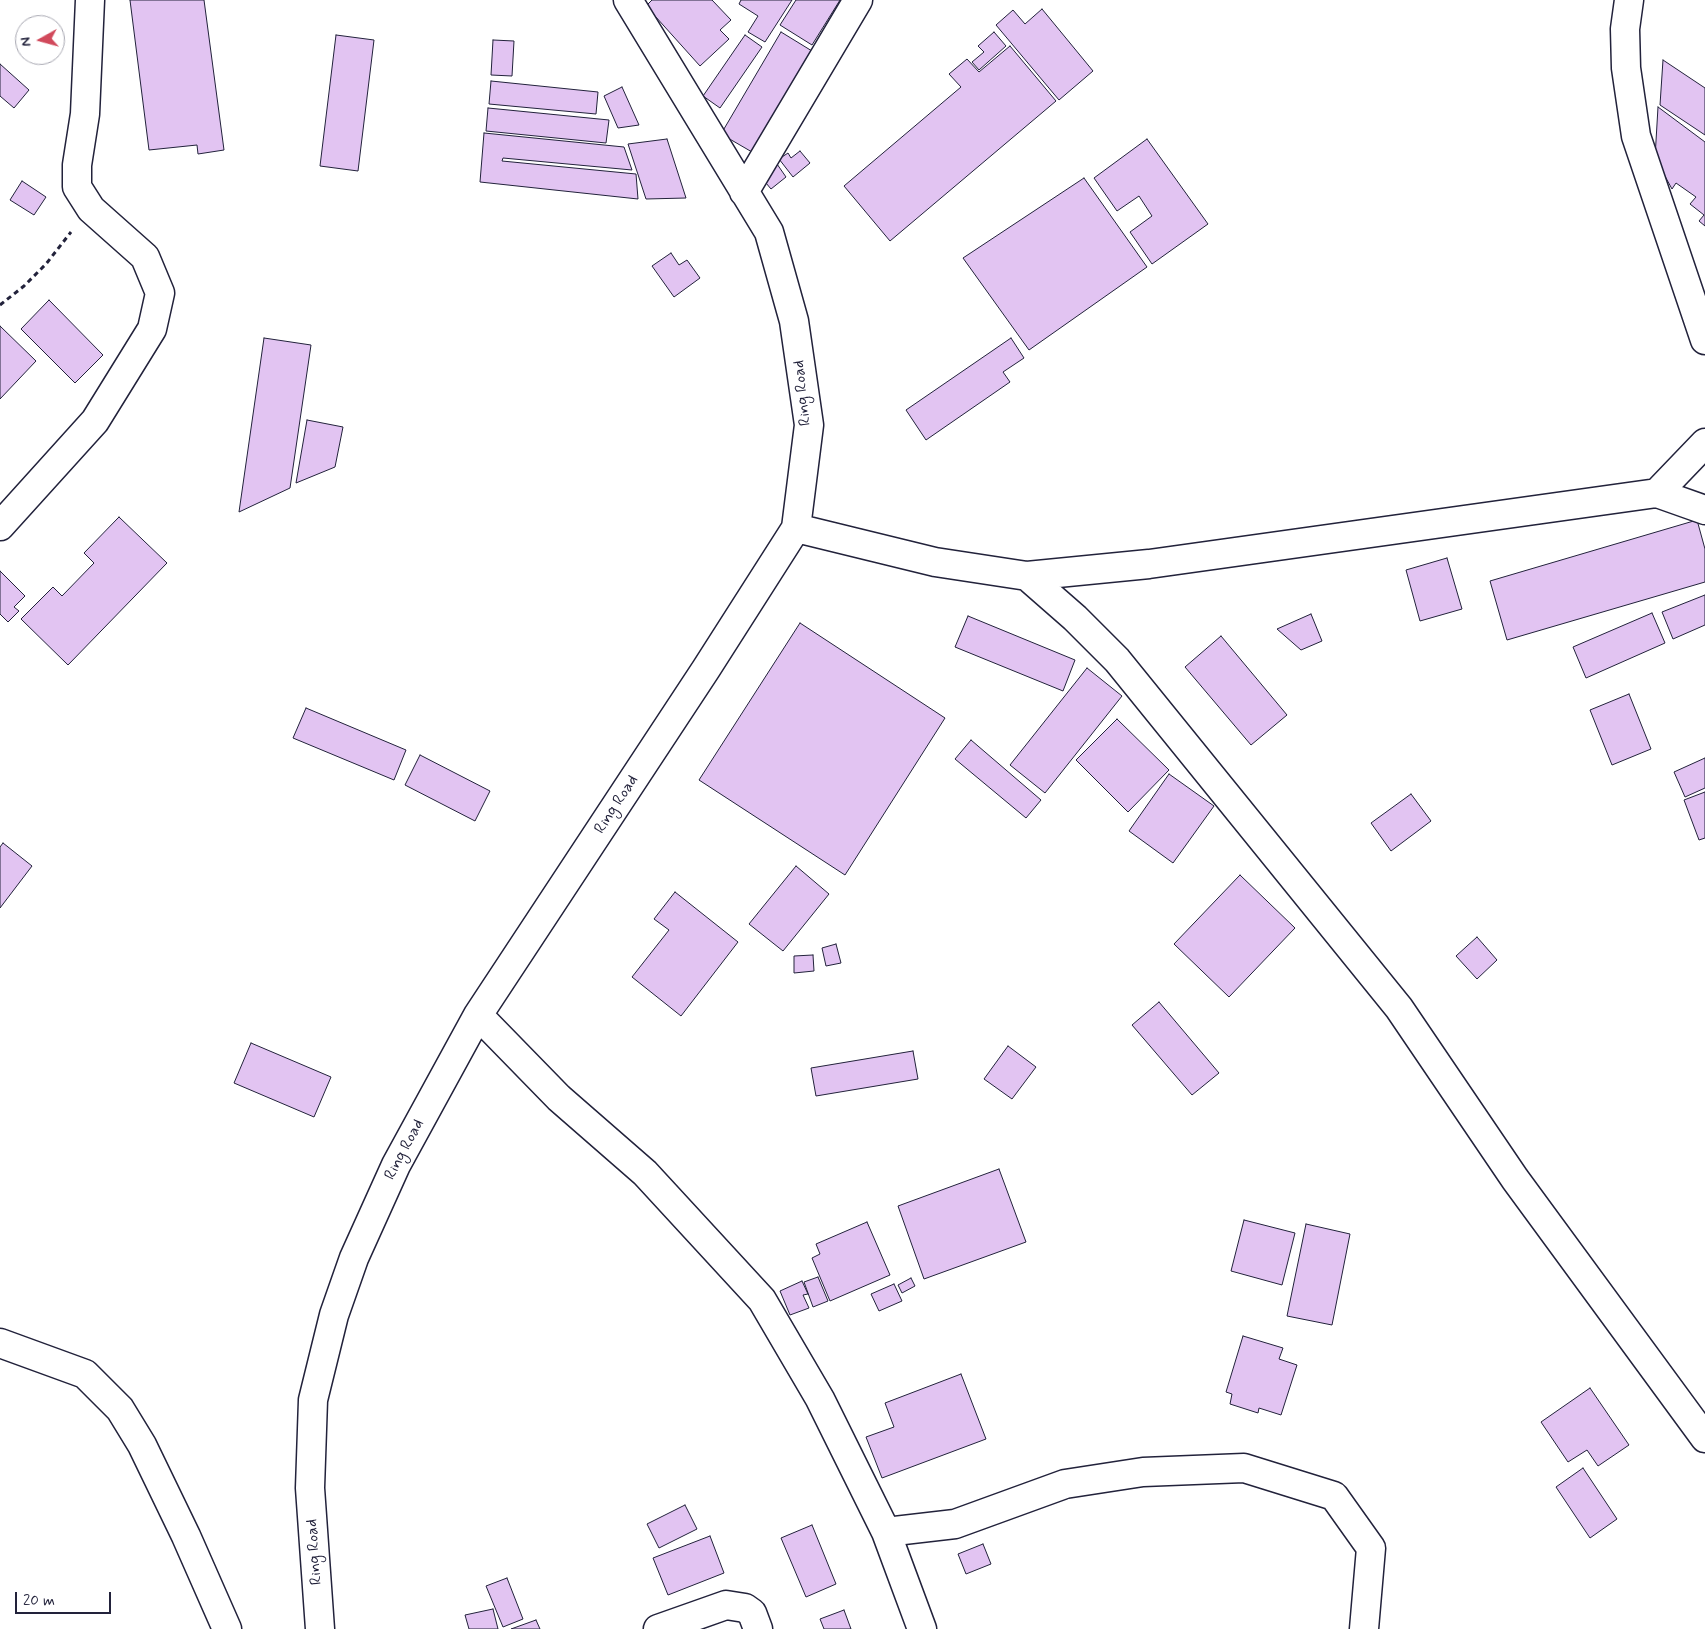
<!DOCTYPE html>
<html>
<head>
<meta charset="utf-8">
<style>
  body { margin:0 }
  #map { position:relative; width:1705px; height:1629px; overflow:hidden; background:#fff; font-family:Mynerve,sans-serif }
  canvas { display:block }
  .north { position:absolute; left:15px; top:15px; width:50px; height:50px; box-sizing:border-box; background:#fff; border:1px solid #a7a7b1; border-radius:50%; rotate:263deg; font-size:14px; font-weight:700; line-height:20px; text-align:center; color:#22223b }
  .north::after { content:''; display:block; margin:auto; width:18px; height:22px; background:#d1495b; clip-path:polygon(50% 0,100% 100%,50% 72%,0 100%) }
  .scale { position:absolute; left:15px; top:1592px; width:96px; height:22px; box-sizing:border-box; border:2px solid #22223b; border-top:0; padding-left:6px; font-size:15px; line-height:18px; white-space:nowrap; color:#22223b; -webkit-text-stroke:4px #fff; paint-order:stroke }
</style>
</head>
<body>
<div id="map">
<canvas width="1705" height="1629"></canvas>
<div class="north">N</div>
<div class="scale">20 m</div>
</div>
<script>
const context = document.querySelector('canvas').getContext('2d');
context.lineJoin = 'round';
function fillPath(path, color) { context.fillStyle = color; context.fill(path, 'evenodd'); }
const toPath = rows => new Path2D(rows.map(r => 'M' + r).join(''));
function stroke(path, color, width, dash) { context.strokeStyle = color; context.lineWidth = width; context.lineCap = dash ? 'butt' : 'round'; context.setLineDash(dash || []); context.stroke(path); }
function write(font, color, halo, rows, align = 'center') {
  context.font = font + ' Mynerve,sans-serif'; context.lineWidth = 4.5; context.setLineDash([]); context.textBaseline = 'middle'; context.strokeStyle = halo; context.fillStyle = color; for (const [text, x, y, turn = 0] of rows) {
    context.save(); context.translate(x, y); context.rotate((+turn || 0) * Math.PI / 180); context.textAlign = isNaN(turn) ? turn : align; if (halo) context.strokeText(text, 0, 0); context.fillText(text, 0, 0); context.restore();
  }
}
const building = toPath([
  [130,0,204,0,224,150,198,154,197,145,149,150,130,0],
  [652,0,712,0,731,20,720,30,729,39,700,66,646,6,652,0],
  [741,0,792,0,765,42,748,32,758,16,739,4,741,0],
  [796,0,840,0,812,45,780,25,796,0],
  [1042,9,1093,71,1059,100,996,25,1013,10,1025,24,1042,9],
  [781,32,812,51,752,152,721,134,781,32],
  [994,32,1006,46,979,70,972,62,984,52,978,46,994,32],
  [336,35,374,40,358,171,320,166,336,35],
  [745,35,762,47,720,108,703,96,745,35],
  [493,40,514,41,512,76,491,75,493,40],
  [1010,46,1056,101,890,241,844,186,961,87,949,74,967,59,979,72,1010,46],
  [1663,60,1705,88,1705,135,1660,105,1663,60],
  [0,64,29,90,14,108,0,96,0,64],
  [491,81,598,92,596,114,489,104,491,81],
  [622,87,639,125,618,128,604,96,622,87],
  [1658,107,1705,142,1705,226,1699,221,1704,215,1690,204,1696,197,1676,183,1672,189,1655,158,1658,107],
  [488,108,609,120,606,143,486,131,488,108],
  [484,133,624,147,632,170,503,158,502,161,636,174,638,199,480,182,484,133],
  [667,139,686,198,646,199,628,144,667,139],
  [1147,139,1208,224,1152,264,1130,232,1152,216,1139,196,1117,211,1094,178,1147,139],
  [800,151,810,163,793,177,779,159,788,153,791,158,800,151],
  [777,164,786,177,771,189,761,177,777,164],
  [1084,178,1147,267,1029,350,963,258,1084,178],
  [22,181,46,197,34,215,10,200,22,181],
  [671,253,679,265,687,260,700,278,674,297,652,266,671,253],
  [49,300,103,355,75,383,21,329,49,300],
  [0,326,36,361,0,399,0,326],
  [264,338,311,345,290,488,239,512,264,338],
  [1011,338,1024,358,1003,372,1010,382,926,440,906,410,1011,338],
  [307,420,343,427,335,467,296,483,307,420],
  [119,517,167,563,68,665,21,619,53,587,62,596,94,563,84,553,119,517],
  [1697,520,1705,549,1705,582,1507,640,1490,581,1697,520],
  [1447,558,1462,609,1420,621,1406,570,1447,558],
  [0,571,25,596,14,607,19,611,8,622,0,614,0,571],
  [1705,595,1705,625,1673,639,1662,612,1705,595],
  [1652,613,1665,643,1586,678,1573,647,1652,613],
  [1311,614,1322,641,1301,650,1277,629,1311,614],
  [968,616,1075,660,1063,691,955,647,968,616],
  [800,623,945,718,845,875,699,780,800,623],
  [1221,636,1287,715,1251,745,1185,667,1221,636],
  [1087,668,1122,696,1045,793,1010,765,1087,668],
  [1629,694,1651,749,1612,765,1590,710,1629,694],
  [306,708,406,750,394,780,293,738,306,708],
  [1117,719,1169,770,1128,812,1076,760,1117,719],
  [971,740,1041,800,1026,818,955,759,971,740],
  [420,755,490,791,475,821,405,785,420,755],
  [1705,758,1705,788,1685,797,1674,772,1705,758],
  [1169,774,1214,806,1173,863,1129,831,1169,774],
  [1705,792,1705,838,1699,840,1684,800,1705,792],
  [1411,794,1431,821,1391,851,1371,823,1411,794],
  [3,843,32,866,0,908,0,847,3,843],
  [796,866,829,894,783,951,749,924,796,866],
  [1240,875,1295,928,1229,997,1174,944,1240,875],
  [675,892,738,942,681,1016,632,977,669,930,654,919,675,892],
  [1477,937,1497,960,1477,979,1456,956,1477,937],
  [836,944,841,963,826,966,822,948,836,944],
  [813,955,814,971,794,973,794,956,813,955],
  [1159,1002,1219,1073,1192,1095,1132,1025,1159,1002],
  [251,1043,331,1077,314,1117,234,1083,251,1043],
  [1008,1046,1036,1067,1012,1099,984,1079,1008,1046],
  [913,1051,918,1079,816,1096,811,1068,913,1051],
  [999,1169,1026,1242,924,1279,898,1206,999,1169],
  [1244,1220,1295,1233,1282,1285,1231,1271,1244,1220],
  [867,1222,890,1275,830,1301,812,1258,820,1254,816,1244,867,1222],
  [1306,1224,1350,1234,1332,1325,1287,1316,1306,1224],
  [818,1277,828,1301,813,1307,804,1282,818,1277],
  [911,1278,915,1286,902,1293,898,1285,911,1278],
  [802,1281,808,1294,803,1295,809,1308,790,1315,780,1291,802,1281],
  [894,1284,902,1301,879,1311,871,1294,894,1284],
  [1243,1336,1283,1348,1279,1359,1297,1365,1281,1415,1259,1408,1258,1413,1230,1404,1232,1394,1226,1392,1243,1336],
  [961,1374,986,1439,882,1478,866,1437,894,1427,885,1403,961,1374],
  [1590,1388,1629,1445,1598,1466,1587,1450,1568,1462,1541,1422,1590,1388],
  [1583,1468,1617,1519,1590,1538,1556,1487,1583,1468],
  [685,1505,697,1529,659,1548,647,1524,685,1505],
  [812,1525,836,1584,806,1597,781,1538,812,1525],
  [710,1536,724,1573,668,1595,653,1558,710,1536],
  [983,1544,991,1564,966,1574,958,1554,983,1544],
  [507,1578,523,1619,503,1627,486,1586,507,1578],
  [493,1609,498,1629,469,1629,465,1615,493,1609],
  [844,1610,851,1629,824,1629,820,1619,844,1610],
  [536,1620,540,1629,511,1629,536,1620]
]);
const path = toPath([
  [0,305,24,286,46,264,71,232]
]);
const minor = toPath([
  [1629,0,1625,29,1626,68,1636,136,1705,340],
  [744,192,858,0],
  [1657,493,1705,443],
  [0,526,95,421,152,329,160,293,145,257,91,209,77,187,77,165,85,114,90,0],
  [796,528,935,562,1027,576,1149,564,1657,493,1705,510],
  [1027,576,1075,618,1117,660,1399,1008,1515,1179,1705,1438],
  [478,1015,559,1098,645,1173,762,1300,820,1399,886,1532,922,1629],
  [0,1343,85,1374,120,1409,142,1445,186,1536,227,1629],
  [886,1532,955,1524,1065,1484,1143,1472,1244,1468,1334,1496,1371,1548,1364,1629],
  [320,1629,310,1488,313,1400,334,1315,354,1258,396,1165,478,1015,706,669,796,528,809,425,794,321,769,232,628,0],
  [658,1629,726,1605,745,1608,752,1613,758,1629]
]);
const streetNames = [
  ["Ring Road",803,393,-96],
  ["Ring Road",617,805,-57],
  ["Ring Road",405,1150,-62],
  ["Ring Road",315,1552,-94]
];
fillPath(building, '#e2c4f2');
stroke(building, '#22223b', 1);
stroke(minor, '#22223b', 31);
stroke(path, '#22223b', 3, [5, 4]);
stroke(minor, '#fff', 28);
write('16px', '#22223b', '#fff', streetNames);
</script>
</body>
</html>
